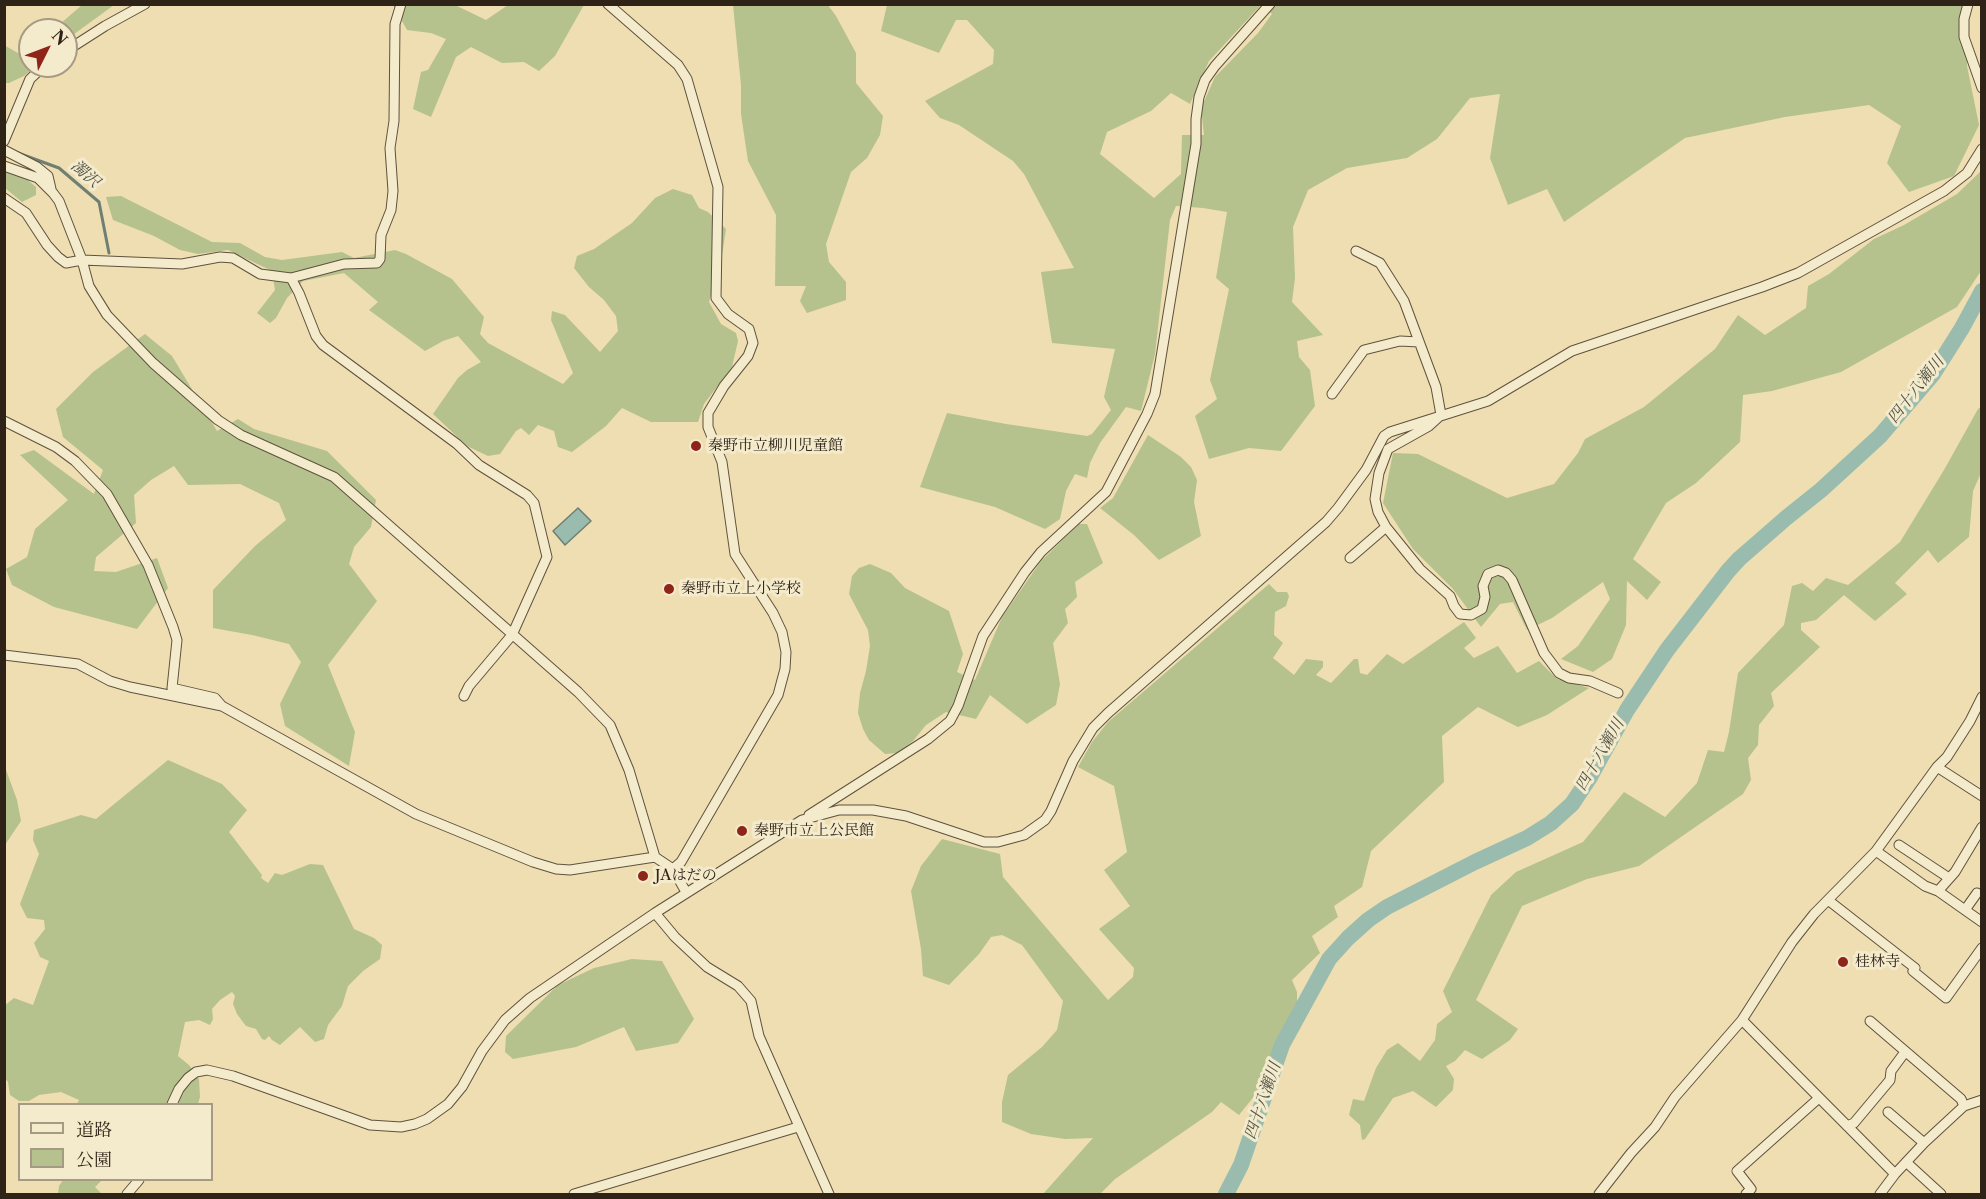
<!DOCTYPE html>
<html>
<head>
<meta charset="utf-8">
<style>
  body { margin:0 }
  #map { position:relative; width:1986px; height:1199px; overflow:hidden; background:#eedeb1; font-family:"Libre Caslon Text","Noto Serif JP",serif }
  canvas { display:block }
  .frame { position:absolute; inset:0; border:6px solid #2f2317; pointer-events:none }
  .legend { position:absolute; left:18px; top:1103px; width:195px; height:78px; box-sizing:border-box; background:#f4eacc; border:2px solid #a59a84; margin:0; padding:8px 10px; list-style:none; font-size:18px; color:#2f2317 }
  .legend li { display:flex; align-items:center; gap:12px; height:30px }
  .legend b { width:30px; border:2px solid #a59a84 }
  .north { position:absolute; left:18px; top:18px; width:60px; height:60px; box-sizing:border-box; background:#f4eacc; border:2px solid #a59a84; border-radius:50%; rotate:48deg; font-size:16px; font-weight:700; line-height:24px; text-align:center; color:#2f2317 }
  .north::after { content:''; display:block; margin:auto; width:21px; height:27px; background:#8f2418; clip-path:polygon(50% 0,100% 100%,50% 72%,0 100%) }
</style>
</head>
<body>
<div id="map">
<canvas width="1986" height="1199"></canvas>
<div class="frame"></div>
<ul class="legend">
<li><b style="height:8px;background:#f4eacc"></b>道路</li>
<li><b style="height:16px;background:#b5c28e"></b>公園</li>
</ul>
<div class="north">N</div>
</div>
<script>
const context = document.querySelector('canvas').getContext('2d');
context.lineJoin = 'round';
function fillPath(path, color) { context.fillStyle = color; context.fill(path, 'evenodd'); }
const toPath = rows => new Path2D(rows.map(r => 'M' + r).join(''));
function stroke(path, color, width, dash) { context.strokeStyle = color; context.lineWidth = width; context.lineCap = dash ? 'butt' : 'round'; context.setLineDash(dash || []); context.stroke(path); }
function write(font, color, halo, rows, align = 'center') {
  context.font = font + ' "Libre Caslon Text","Noto Serif JP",serif'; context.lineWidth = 6; context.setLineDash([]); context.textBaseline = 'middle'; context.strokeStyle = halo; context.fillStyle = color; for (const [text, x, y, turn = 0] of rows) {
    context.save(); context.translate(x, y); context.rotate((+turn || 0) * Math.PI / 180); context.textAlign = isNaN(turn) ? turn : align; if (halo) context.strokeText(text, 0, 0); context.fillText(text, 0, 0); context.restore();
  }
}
const green = toPath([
  [82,5,114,5,66,40,66,30,53,30],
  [393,5,455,5,486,20,508,5,584,5,555,56,539,71,524,62,502,63,471,47,456,57,431,117,413,109,421,72,428,70,446,39,431,33,407,30],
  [733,5,828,5,836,16,856,53,856,83,883,116,880,135,867,158,851,172,826,244,829,262,846,282,846,300,807,313,800,301,806,286,775,286,776,215,748,161,741,114,741,85],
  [887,5,1261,5,1209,61,1190,104,1171,93,1151,111,1107,132,1100,154,1154,198,1181,174,1182,135,1204,135,1201,108,1215,77,1258,33,1272,14,1263,5,1964,5,1967,23,1967,66,1979,125,1954,176,1909,192,1887,163,1901,126,1869,105,1785,117,1685,138,1564,222,1547,189,1508,205,1490,158,1500,94,1470,98,1437,139,1407,158,1347,168,1308,190,1293,227,1295,278,1292,302,1323,335,1297,341,1299,357,1310,370,1315,406,1281,451,1249,448,1209,459,1195,416,1217,399,1210,380,1229,289,1216,278,1227,212,1203,208,1176,206,1170,220,1155,354,1141,411,1126,407,1100,443,1090,463,1087,478,1075,474,1066,491,1060,519,1045,529,995,507,920,487,947,413,1006,424,1087,436,1092,434,1111,410,1104,397,1115,349,1052,343,1041,272,1074,268,1024,174,1013,161,959,125,940,118,925,101,993,64,994,50,967,20,956,20,939,53,881,31],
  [4,45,23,56,30,50,30,66,36,66,24,76,9,83,5,83],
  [4,160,36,187,36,195,22,202,5,188],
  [1981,171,1981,271,1957,307,1841,372,1772,391,1743,395,1740,442,1696,483,1666,503,1633,559,1661,582,1647,600,1627,581,1626,625,1612,659,1593,672,1561,659,1578,646,1610,599,1603,582,1552,618,1527,630,1513,602,1500,604,1481,627,1453,589,1413,549,1383,503,1393,453,1418,454,1507,498,1554,484,1578,453,1585,439,1644,407,1715,349,1738,315,1765,335,1806,308,1808,286,1829,274,1874,239,1904,225,1957,194],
  [673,189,692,195,699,208,708,212,726,229,722,256,709,302,721,324,736,333,738,341,732,367,704,404,698,422,651,422,622,408,606,426,572,452,558,447,554,431,538,425,529,435,521,428,516,431,500,454,488,456,467,446,433,414,458,378,467,370,481,362,458,336,443,341,425,351,369,310,378,302,344,273,303,281,287,298,276,318,270,323,257,313,275,290,272,271,228,250,198,254,180,250,154,236,113,220,106,197,121,196,212,242,240,243,265,257,282,260,342,252,354,258,395,250,406,254,452,279,484,317,480,334,488,343,563,384,573,373,551,320,552,311,565,315,600,352,618,331,616,316,604,300,589,287,574,268,577,256,594,249,632,223,655,198],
  [145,334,172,356,217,431,238,419,254,429,327,451,376,500,371,527,354,547,349,564,377,601,328,665,355,732,349,766,285,726,280,704,301,662,289,644,252,635,213,628,213,590,255,546,286,520,279,503,240,484,188,485,174,466,151,480,134,495,136,523,96,557,94,571,116,572,157,558,168,588,137,629,54,607,12,585,6,569,27,557,35,529,68,500,20,455,34,450,94,494,103,470,63,437,56,409,93,372],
  [1981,407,1981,473,1973,491,1969,537,1938,563,1928,550,1895,583,1907,594,1875,621,1844,595,1816,620,1801,623,1801,630,1820,647,1771,693,1774,706,1759,725,1758,745,1748,758,1751,780,1743,794,1639,866,1587,879,1522,906,1476,1000,1518,1029,1510,1040,1482,1059,1465,1050,1455,1061,1446,1066,1454,1079,1453,1090,1436,1107,1413,1091,1393,1098,1365,1139,1362,1140,1360,1125,1349,1115,1353,1099,1364,1101,1376,1068,1387,1050,1398,1043,1420,1061,1435,1040,1437,1024,1452,1012,1443,991,1491,895,1516,872,1583,842,1624,792,1665,817,1697,783,1708,750,1724,752,1729,732,1738,673,1784,625,1792,586,1802,583,1813,591,1826,578,1848,585,1900,542,1944,470,1978,409],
  [1148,435,1181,457,1191,467,1197,480,1194,502,1201,536,1159,560,1134,535,1100,508,1113,498],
  [1079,524,1087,524,1103,563,1075,582,1077,597,1065,609,1068,623,1053,643,1060,684,1056,705,1027,724,990,695,976,719,946,712,926,725,913,741,898,753,885,754,869,740,863,729,858,713,860,693,866,671,870,646,868,630,849,594,852,576,859,568,870,564,891,573,905,588,949,611,963,654,957,672,975,680,1002,617,1041,561],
  [1269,584,1277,592,1287,592,1289,596,1286,606,1275,612,1274,635,1283,643,1273,658,1294,675,1306,659,1323,661,1323,667,1316,675,1331,683,1354,659,1358,659,1360,673,1367,675,1387,654,1403,664,1464,622,1476,638,1464,648,1474,658,1498,646,1517,673,1539,661,1557,679,1589,688,1547,715,1518,727,1478,707,1442,736,1444,782,1371,851,1362,887,1334,906,1338,917,1312,936,1320,953,1292,980,1297,992,1297,1006,1283,1029,1264,1084,1239,1115,1221,1102,1212,1112,1115,1179,1100,1194,1043,1194,1093,1138,1065,1139,1031,1134,1002,1122,1002,1102,1008,1075,1042,1047,1057,1030,1063,1001,1022,945,1002,935,991,937,979,954,949,985,923,976,921,949,911,891,921,866,942,839,1000,854,1003,877,1108,1000,1133,977,1134,968,1099,929,1130,906,1104,870,1127,852,1114,786,1078,767,1092,742,1108,722],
  [168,760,222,784,247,810,229,832,262,875,261,878,268,883,275,873,282,875,310,864,323,865,354,929,374,938,382,945,380,959,363,971,348,986,342,1006,328,1025,324,1039,315,1042,300,1027,280,1045,272,1040,269,1036,265,1040,262,1039,256,1029,246,1026,237,1014,233,1004,235,996,232,992,220,1000,212,1009,213,1019,210,1025,199,1020,185,1022,178,1056,189,1065,199,1079,200,1097,198,1104,77,1104,79,1100,61,1092,39,1095,29,1101,19,1101,10,1095,8,1082,5,1078,4,1006,14,998,33,1005,49,961,40,957,34,943,45,929,44,920,27,918,20,904,39,854,33,840,34,830,81,815,96,819],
  [5,767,17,800,21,821,5,845],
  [632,959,662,961,694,1019,678,1043,636,1051,624,1027,576,1047,513,1059,505,1052,506,1036,558,985,594,968],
  [63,1180,102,1180,95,1187,102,1194,58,1194,59,1186]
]);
const water = toPath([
  [578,508,591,521,565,545,553,531,578,508]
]);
const stream = toPath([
  [18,153,59,168,99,202,109,253]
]);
const river = toPath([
  [1226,1194,1241,1165,1282,1045,1329,959,1348,938,1368,920,1387,907,1475,862,1527,838,1551,823,1572,804,1590,777,1627,710,1667,650,1728,571,1739,559,1786,518,1821,490,1880,436,1933,374,1962,328,1982,291]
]);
const minor = toPath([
  [608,4,678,65,687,79,718,187,716,298,728,314,749,329,753,343,748,356,724,386,708,413,708,427,722,462,735,554,773,613,782,632,786,652,785,669,778,695,681,862,673,869],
  [1968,4,1964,19,1964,37,1982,88],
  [66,51,105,26,145,4],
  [4,141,30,79,44,66],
  [4,150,37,167,48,176,51,189],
  [4,166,38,178,53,193,59,201,82,260,89,286,107,315,153,363,218,420,241,435,334,477,578,692,610,725,629,770,655,857,673,869,686,892],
  [4,198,26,213,47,245,58,257,66,263,82,260,182,264,220,257,233,258,260,274,291,278,344,264,377,263,380,259,381,235,391,210,393,191,390,148,394,121,395,24,401,4],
  [1356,251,1380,263,1404,301,1436,387,1441,415,1429,426,1388,449,1379,473,1375,499,1378,512,1386,527,1420,569,1450,596,1454,606,1460,614,1471,615,1482,609,1485,597,1483,586,1488,574,1498,570,1506,573,1512,580,1544,653,1559,673,1569,678,1590,681,1618,693],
  [291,278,299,293,316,336,323,345,457,444,479,465,527,495,534,503,547,557,512,635,469,686,464,696],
  [1332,394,1364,350,1400,341,1419,342],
  [4,421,56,447,75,461,107,494,148,565,173,627,177,640,172,688,215,698,222,706,416,814,533,862,556,869,570,870,655,857],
  [1350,558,1386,527],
  [4,655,78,664,110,681,130,687,222,706],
  [1937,767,1982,796],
  [809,815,928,739,950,721,958,706,983,636,1025,572,1041,552,1106,492,1147,414,1155,394,1196,144,1196,119,1199,97,1205,80,1215,66,1270,4],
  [1899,845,1949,878],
  [1876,851,1925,886,1938,891,1982,922],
  [1938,891,1955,872,1982,827],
  [1828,900,1915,968,1913,971,1946,998,1982,948],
  [1965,910,1977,893],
  [655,913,675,937,707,967,738,986,751,1001,759,1036,829,1194],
  [1742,1020,1895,1174],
  [1870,1021,1961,1099,1964,1106],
  [172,1104,179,1089,188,1078,196,1072,207,1070,233,1076,370,1125,401,1127,415,1124,427,1119,448,1104,462,1087,482,1051,505,1020,530,998,655,913,802,820,839,810,873,810,906,816,984,842,998,842,1024,835,1045,820,1051,811,1073,761,1093,728,1108,713,1326,522,1338,508,1366,470,1384,436,1390,432,1488,401,1572,351,1762,287,1798,273,1944,191,1967,173,1982,149],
  [1888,1112,1924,1143],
  [1847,1126,1854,1123,1890,1080,1891,1071,1905,1052],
  [1906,1162,1941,1194],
  [127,1194,139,1180],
  [574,1194,798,1127],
  [1599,1194,1631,1153,1655,1127,1675,1097,1742,1020,1792,942,1814,914,1876,851,1937,767,1947,757,1970,721,1982,697],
  [1746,1194,1751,1189,1737,1171,1819,1098],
  [1880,1194,1895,1174,1924,1143,1964,1106,1982,1100]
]);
const markers = [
  [696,446,6,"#8f2418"],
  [669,589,6,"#8f2418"],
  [742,831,6,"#8f2418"],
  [643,876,6,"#8f2418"],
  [1843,962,6,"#8f2418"]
];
const poiNames = [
  ["秦野市立柳川児童館",708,446],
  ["秦野市立上小学校",681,589],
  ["秦野市立上公民館",754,831],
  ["JAはだの",655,876],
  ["桂林寺",1855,962]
];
const waterNames = [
  ["濁沢",85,174,41],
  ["四十八瀬川",1916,390,-52],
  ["四十八瀬川",1600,755,-60],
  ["四十八瀬川",1263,1101,-71]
];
fillPath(green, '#b5c28e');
fillPath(water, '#99bcaf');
stroke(water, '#6f7f72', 1.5);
stroke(stream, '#6f7f72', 3);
stroke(river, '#99bcaf', 16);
stroke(minor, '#5f523e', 11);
stroke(minor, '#f4eacc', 9);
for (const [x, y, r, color] of markers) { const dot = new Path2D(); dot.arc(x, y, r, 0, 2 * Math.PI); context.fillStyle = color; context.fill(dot); stroke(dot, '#f4eacc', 2); }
write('15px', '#2f2317', '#f4eacc', poiNames, 'left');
write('italic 16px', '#4f5145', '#f4eacc', waterNames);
</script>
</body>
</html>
